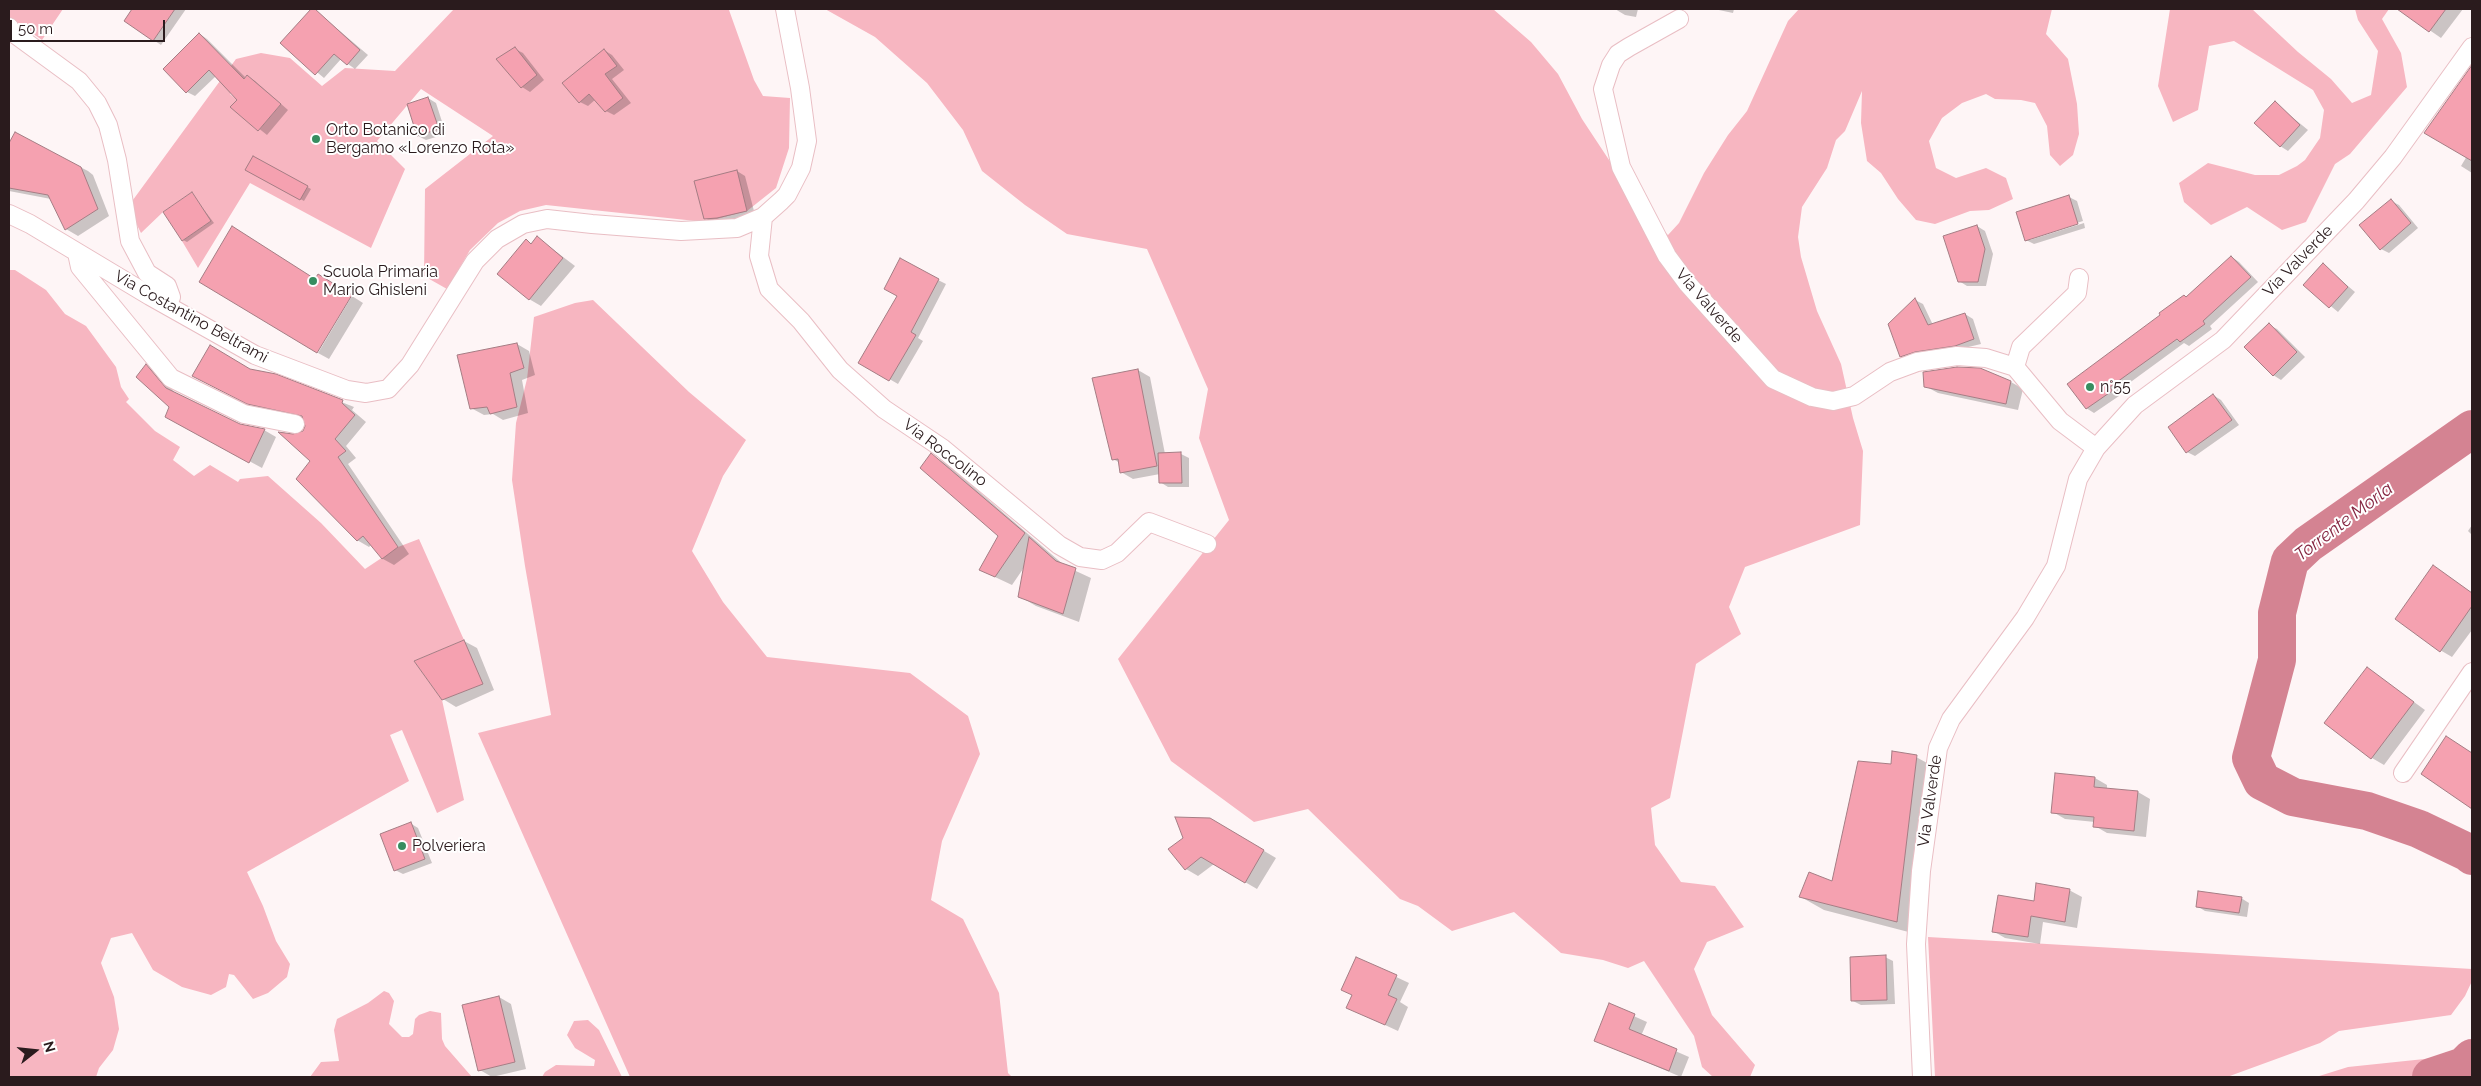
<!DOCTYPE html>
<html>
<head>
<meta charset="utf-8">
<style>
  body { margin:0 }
  #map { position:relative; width:2481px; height:1086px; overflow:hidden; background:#fef5f6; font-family:Raleway,sans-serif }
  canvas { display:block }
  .frame { position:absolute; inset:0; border:10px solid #2a1b1d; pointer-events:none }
  .north { position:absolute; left:10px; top:1026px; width:50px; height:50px; -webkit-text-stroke:4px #fff; paint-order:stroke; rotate:74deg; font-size:14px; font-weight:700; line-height:20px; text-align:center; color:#2a1b1d }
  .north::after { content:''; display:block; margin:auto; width:18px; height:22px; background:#2a1b1d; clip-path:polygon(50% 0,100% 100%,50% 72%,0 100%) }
  .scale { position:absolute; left:10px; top:20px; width:155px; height:22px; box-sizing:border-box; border:2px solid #2a1b1d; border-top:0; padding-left:6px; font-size:15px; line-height:18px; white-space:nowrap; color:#2a1b1d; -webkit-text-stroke:4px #fff; paint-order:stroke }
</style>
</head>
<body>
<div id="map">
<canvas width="2481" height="1086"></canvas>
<div class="frame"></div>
<div class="north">N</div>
<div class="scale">50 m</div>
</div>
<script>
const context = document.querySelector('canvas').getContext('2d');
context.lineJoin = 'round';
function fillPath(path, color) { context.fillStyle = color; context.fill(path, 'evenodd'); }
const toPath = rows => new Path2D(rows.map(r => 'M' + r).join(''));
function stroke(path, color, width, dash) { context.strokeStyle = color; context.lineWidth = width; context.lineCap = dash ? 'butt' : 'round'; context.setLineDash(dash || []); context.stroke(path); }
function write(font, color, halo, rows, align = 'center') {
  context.font = font + ' Raleway,sans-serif'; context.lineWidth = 4; context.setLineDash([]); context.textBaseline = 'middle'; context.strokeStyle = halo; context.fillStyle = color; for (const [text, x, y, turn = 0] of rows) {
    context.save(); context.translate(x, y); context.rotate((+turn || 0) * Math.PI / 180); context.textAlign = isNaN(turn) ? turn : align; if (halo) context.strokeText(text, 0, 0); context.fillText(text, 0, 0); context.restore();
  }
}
const green = toPath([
  [9,9,63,9,42,40,9,17],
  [454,9,729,10,754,80,763,96,790,98,789,148,776,188,747,211,705,222,546,205,520,211,498,223,470,250,447,289,424,276,425,189,493,136,421,89,377,141,405,169,371,248,250,183,198,268,182,241,211,221,192,192,163,212,141,233,134,219,130,204,236,59,261,53,290,58,322,86,345,68,395,71],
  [247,75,281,104,258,131,231,107,237,100,230,94],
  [825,9,1493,9,1531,42,1558,74,1582,119,1642,210,1668,235,1679,223,1704,173,1728,135,1747,111,1788,21,1799,9,2052,9,2046,34,2068,59,2077,104,2079,134,2073,155,2060,166,2050,155,2047,126,2035,103,2021,100,1995,99,1986,94,1962,103,1942,118,1929,141,1936,168,1956,178,1986,168,2006,178,2013,199,1989,210,1970,211,1935,224,1916,220,1898,199,1881,173,1867,161,1861,123,1862,91,1845,131,1836,140,1827,168,1802,207,1798,237,1801,257,1817,311,1841,364,1853,418,1863,451,1860,525,1745,567,1729,607,1741,634,1696,664,1670,798,1651,808,1655,845,1681,882,1715,886,1744,927,1707,942,1694,969,1712,1015,1755,1065,1750,1077,1713,1077,1702,1067,1694,1036,1644,961,1628,968,1603,960,1561,953,1514,912,1452,931,1418,906,1400,899,1308,809,1254,822,1171,761,1118,659,1229,520,1199,438,1208,389,1147,249,1067,234,1025,205,982,171,963,130,927,83,875,37],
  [2170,9,2252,9,2298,52,2331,79,2352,103,2371,95,2378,51,2358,20,2355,9,2389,9,2382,19,2401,53,2407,87,2350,154,2335,164,2306,222,2282,230,2247,207,2211,225,2184,202,2179,183,2208,163,2255,175,2279,175,2297,166,2305,160,2320,138,2324,110,2313,90,2234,41,2209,46,2198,110,2173,122,2158,86],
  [9,270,15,270,46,290,65,314,86,326,116,367,121,387,129,399,126,402,155,431,180,447,173,460,194,476,210,465,238,482,240,479,268,476,321,523,365,569,398,547,419,539,464,640,414,661,442,700,464,800,437,813,402,730,390,735,409,781,247,872,263,906,276,941,290,964,287,977,268,993,253,999,234,975,229,974,226,987,211,995,182,987,153,970,132,933,111,938,101,963,114,997,119,1029,113,1050,99,1068,96,1077,9,1077],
  [593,300,689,392,746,440,723,476,692,551,723,602,767,657,910,673,968,716,980,754,942,841,931,900,963,919,999,993,1008,1073,1012,1077,630,1077,478,733,551,715,525,566,512,480,516,423,527,379,534,317,575,303],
  [1928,937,2472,969,2472,981,2465,996,2451,1015,2339,1031,2320,1043,2227,1077,1935,1077],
  [384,991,389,993,394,1001,389,1024,402,1037,409,1037,413,1034,415,1019,419,1015,430,1011,441,1013,442,1039,445,1046,472,1077,310,1077,321,1062,339,1061,334,1030,337,1019,368,1003],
  [588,1020,599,1030,622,1077,542,1077,545,1072,556,1065,594,1066,595,1060,575,1048,567,1035,574,1021],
  [2434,1058,2411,1077,2316,1077,2348,1067]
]);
const shadow = toPath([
  [134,9,186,9,161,45,125,21],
  [314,9,368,55,355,69,341,59,324,78,282,43],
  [1615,9,1638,9,1636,17,1625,15],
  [1714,9,1734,9,1733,13],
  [2399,9,2463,9,2441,38],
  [200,34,207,39,246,78,248,76,255,81,288,110,267,135,232,107,238,100,216,76,195,96,187,92],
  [515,49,523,53,544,80,530,92,522,87],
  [604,50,612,55,624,70,612,79,631,103,614,115,606,111,596,99,588,106,580,102],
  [2472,67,2472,173,2461,166,2467,156,2425,132],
  [428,98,436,103,446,134,426,140,418,136],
  [2275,103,2308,130,2288,151,2280,146],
  [15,134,88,171,93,175,109,216,78,236,66,229,51,199,9,191,9,146],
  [254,158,311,189,304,201,247,170],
  [737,171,745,176,755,215,726,222,713,223,705,218],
  [192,194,214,223,187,242,183,240],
  [2069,197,2077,201,2083,221,2030,238,2030,240,2084,223,2085,228,2034,244,2026,240],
  [2391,201,2399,205,2418,228,2389,253,2381,249],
  [1977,226,1985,231,1993,254,1986,286,1967,286,1959,281],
  [233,227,315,280,316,352],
  [538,238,575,266,541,306,529,299,526,241,533,244],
  [2232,257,2239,262,2258,282,2210,326,2212,329,2189,346,2184,343,2117,392,2119,396,2094,413,2086,408,2162,315,2187,298],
  [2323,265,2355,292,2338,312,2305,285],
  [938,280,946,284,918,338,923,341,898,384,860,362],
  [352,296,363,303,329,359,318,353],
  [1915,300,1923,304,1933,325,1965,314,1973,319,1981,344,1909,361,1901,356],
  [2269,325,2277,329,2305,357,2281,380,2273,375],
  [517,344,529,351,535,375,522,380,528,413,503,420,493,414,484,415,471,408],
  [146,365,158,372,174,392,239,425,264,430,276,437,262,468,179,423],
  [250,370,276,376,354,407,352,410,366,422,346,446,356,458,348,464,409,554,394,565,383,559,372,544,369,547,357,540,311,461,294,436,304,432,307,426,304,419,260,410,205,382],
  [1138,370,1150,377,1165,454,1181,454,1189,458,1189,487,1168,487,1160,482,1160,474,1133,479,1121,472,1120,463,1113,459],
  [2011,382,2023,389,2018,410,1938,393,1925,386],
  [2213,395,2221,400,2239,425,2195,456,2187,452],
  [931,455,947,464,1065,566,1091,578,1079,622,1036,606,1019,596,1025,566,1012,585,980,570,1000,536],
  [2472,525,2472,535,2468,531],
  [2434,567,2472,593,2472,630,2452,657,2440,650],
  [464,641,477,648,494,690,456,707,443,699],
  [2367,668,2425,710,2384,765,2372,758],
  [2458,744,2472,754,2472,807,2422,773],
  [1916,757,1940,770,1920,935,1824,910,1801,897,1833,882,1892,766],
  [2095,778,2107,785,2107,789,2138,792,2150,799,2146,837,2107,833,2095,826,2095,822,2065,819,2053,812],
  [1210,819,1276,858,1257,889,1214,864,1198,876,1186,869],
  [410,823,418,828,432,863,403,874,395,870],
  [2069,890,2082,897,2077,928,2043,922,2040,944,2005,938,1993,931,2035,902],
  [2241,898,2249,903,2247,917,2205,911,2197,906],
  [1885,957,1893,961,1895,1004,1861,1005,1853,1001],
  [1356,958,1409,983,1400,1002,1408,1007,1398,1031,1348,1008,1353,995],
  [499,997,511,1004,526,1069,492,1077,480,1070],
  [1609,1005,1647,1022,1641,1036,1689,1057,1681,1077,1595,1040]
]);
const river = toPath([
  [2472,429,2308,544,2290,561,2277,613,2277,660,2251,758,2262,781,2293,797,2367,811,2419,829,2467,852,2472,856],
  [2431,1077,2464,1066,2472,1058]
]);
const building = toPath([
  [132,9,175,9,153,41,124,21,132,9],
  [311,9,315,9,360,50,347,65,334,54,315,75,280,43,311,9],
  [2397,9,2446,9,2429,32,2397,9],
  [199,33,244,79,247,75,281,104,258,131,230,107,237,100,209,70,186,93,163,69,199,33],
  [515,47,537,75,521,88,496,59,515,47],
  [604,49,617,66,605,74,623,98,605,112,589,94,579,103,562,83,604,49],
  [2472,65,2472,161,2424,133,2472,65],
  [428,97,439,129,417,136,407,104,428,97],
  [2275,101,2300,125,2280,147,2254,123,2275,101],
  [15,132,81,167,98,209,65,230,48,195,9,188,9,143,15,132],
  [253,156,308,186,300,200,245,170,253,156],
  [737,170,747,211,717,218,704,219,694,181,737,170],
  [192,192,211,221,182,241,163,212,192,192],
  [2069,195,2078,224,2025,241,2016,212,2069,195],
  [2391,199,2411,223,2380,250,2359,225,2391,199],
  [1977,225,1985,249,1978,282,1958,282,1943,236,1977,225],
  [232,226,315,279,318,274,352,295,317,353,199,282,232,226],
  [537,236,563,258,529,300,497,274,526,239,531,244,537,236],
  [2231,256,2251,277,2203,321,2205,324,2180,342,2177,339,2110,387,2112,391,2086,409,2067,384,2160,315,2159,313,2184,295,2186,297,2231,256],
  [900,258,939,279,911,332,916,335,889,381,858,363,897,296,884,289,900,258],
  [2323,263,2348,287,2329,308,2303,285,2323,263],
  [1915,298,1928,325,1965,313,1974,339,1955,346,1915,352,1900,357,1888,324,1915,298],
  [2269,323,2297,352,2273,376,2244,347,2269,323],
  [517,343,524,368,510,373,517,407,490,414,487,407,470,409,457,355,517,343],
  [210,345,250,369,276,374,343,400,342,403,355,415,335,439,346,451,338,457,398,547,382,559,363,536,357,541,296,479,310,461,278,432,293,434,303,431,305,426,302,416,247,404,192,376,210,345],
  [146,364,166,388,240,424,265,429,249,463,165,417,169,407,136,377,146,364],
  [1957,367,1980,368,2011,381,2006,404,1924,387,1923,372,1957,367],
  [1138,369,1157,466,1120,473,1118,459,1112,460,1092,378,1138,369],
  [2213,394,2232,420,2186,453,2168,427,2213,394],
  [1181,452,1182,483,1159,483,1158,453,1181,452],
  [931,453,1025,533,995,577,979,570,998,536,920,468,931,453],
  [1029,537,1056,561,1076,568,1063,614,1018,597,1029,537],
  [2433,565,2472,593,2472,606,2440,652,2395,619,2433,565],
  [464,640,483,684,442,700,414,661,464,640],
  [2367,667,2414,702,2371,759,2324,723,2367,667],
  [2446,736,2472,753,2472,809,2421,774,2446,736],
  [1892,751,1917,755,1897,922,1799,897,1809,872,1832,881,1858,761,1891,764,1892,751],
  [2055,773,2095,777,2094,787,2138,791,2134,831,2093,827,2094,817,2051,813,2055,773],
  [1175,817,1210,818,1264,850,1245,883,1201,857,1185,870,1168,849,1183,838,1175,817],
  [411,822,425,859,394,871,380,834,411,822],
  [2036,883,2070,889,2065,922,2031,916,2028,937,1992,932,1998,895,2034,901,2036,883],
  [2198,891,2242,897,2239,913,2196,907,2198,891],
  [1886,955,1887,1000,1851,1001,1850,957,1886,955],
  [1356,957,1397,975,1388,995,1397,999,1385,1025,1346,1008,1352,995,1341,990,1356,957],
  [499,996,515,1062,478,1071,462,1005,499,996],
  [1609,1003,1635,1014,1629,1029,1677,1049,1669,1071,1594,1041,1609,1003]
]);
const minor = toPath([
  [1679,19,1629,47,1618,54,1611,65,1603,89,1621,167,1667,256,1687,283,1773,379,1812,397,1833,401,1854,396,1890,372,1917,362,1957,356,1986,358,2015,367],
  [9,27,12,32,79,81,97,103,108,125,117,160,130,241,147,273,167,286,171,297,168,306],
  [9,214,30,224,150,296,255,355,347,390,366,393,388,389,410,365,475,261,497,239,523,224,547,219,592,224,681,231,737,228,763,217,781,201,787,195,801,168,807,141,800,88,785,9],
  [763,217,759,256,769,289,801,321,840,370,884,409,942,448,1059,545,1080,557,1102,560,1117,553,1149,522,1207,544],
  [77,253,80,267,171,378,244,414,295,424],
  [2079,278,2077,293,2021,347,2015,367,2060,421,2096,448],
  [2403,773,2472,672],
  [1922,1077,1916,944,1921,871,1938,748,1951,719,2025,618,2056,566,2078,479,2096,448,2135,405,2223,340,2356,201,2393,157,2472,47]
]);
const markers = [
  [316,139,5,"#378d60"],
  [313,281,5,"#378d60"],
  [2090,387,5,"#378d60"],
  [402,846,5,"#378d60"]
];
const poiNames = [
  ["Orto Botanico di",326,130],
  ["Bergamo «Lorenzo Rota»",326,148],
  ["Scuola Primaria",323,272],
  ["Mario Ghisleni",323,290],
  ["n°55",2100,387],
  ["Polveriera",412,846]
];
const streetNames = [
  ["Via Valverde",2298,261,-46],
  ["Via Valverde",1709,306,49],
  ["Via Costantino Beltrami",191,317,29],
  ["Via Roccolino",945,453,37],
  ["Via Valverde",1930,801,-82]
];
const waterNames = [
  ["Torrente Morla",2344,522,-37]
];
fillPath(green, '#f7b6c1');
fillPath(shadow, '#0003');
stroke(river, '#d48392', 38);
fillPath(building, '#f5a1b0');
stroke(building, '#a57d84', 1);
stroke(minor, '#e9bec4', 20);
stroke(minor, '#fff', 18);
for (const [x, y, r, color] of markers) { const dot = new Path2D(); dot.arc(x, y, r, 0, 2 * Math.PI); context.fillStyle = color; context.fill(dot); stroke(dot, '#fff', 2); }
write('16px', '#2a1b1d', '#fff', poiNames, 'left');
write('16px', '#2a1b1d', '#fff', streetNames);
write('italic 18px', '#842540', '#fff', waterNames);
</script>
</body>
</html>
